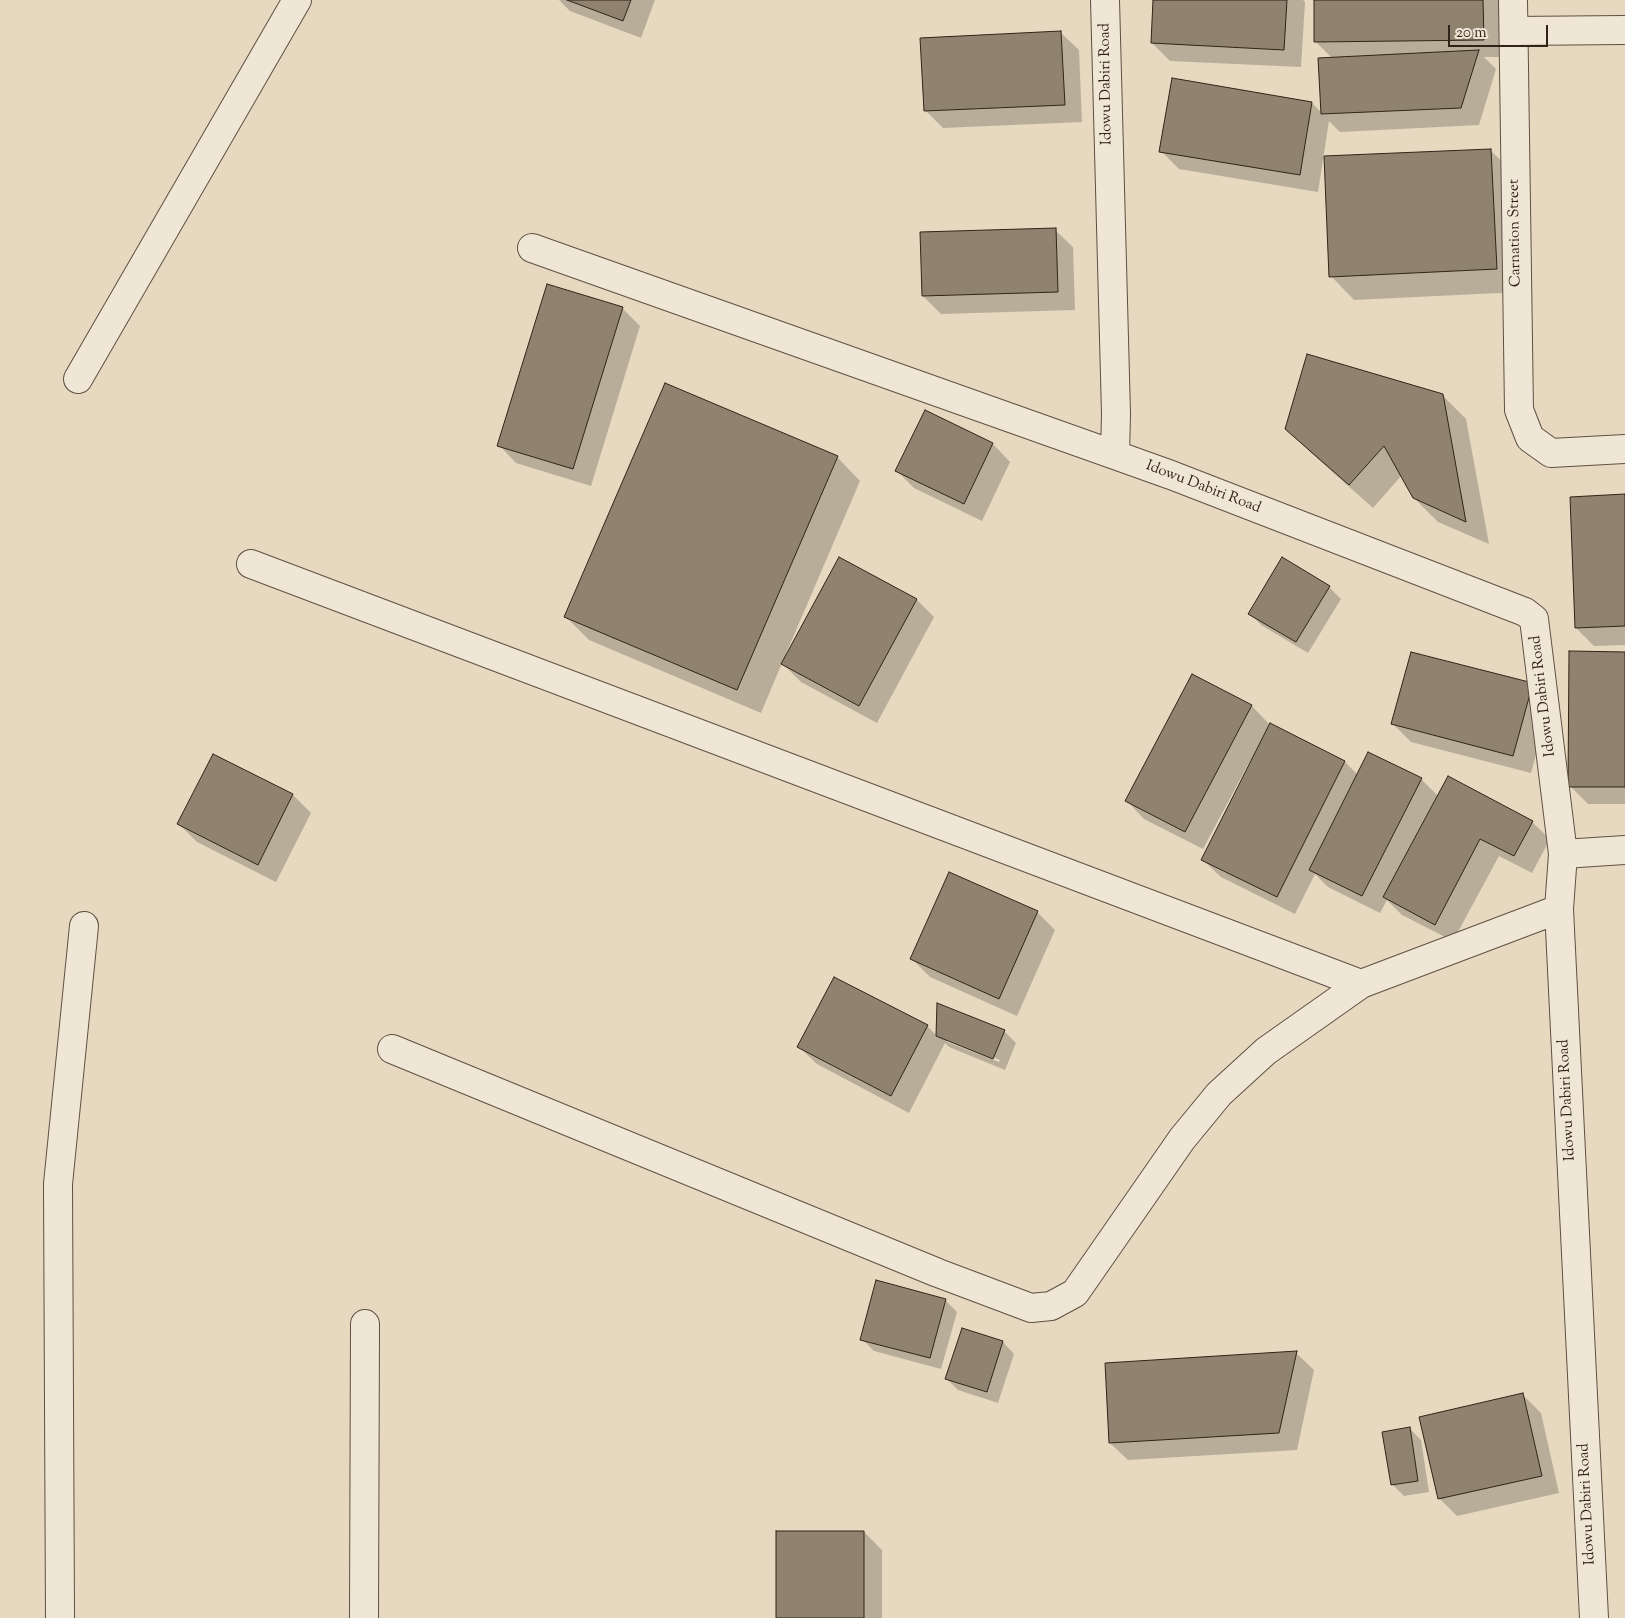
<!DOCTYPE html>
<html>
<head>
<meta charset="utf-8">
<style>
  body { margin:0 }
  #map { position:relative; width:1625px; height:1618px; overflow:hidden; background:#e6d9c0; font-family:"Sorts Mill Goudy",serif }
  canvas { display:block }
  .scale { position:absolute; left:1448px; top:25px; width:100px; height:22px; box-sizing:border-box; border:2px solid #302318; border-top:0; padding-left:6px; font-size:15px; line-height:18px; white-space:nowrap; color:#302318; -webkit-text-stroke:4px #efe6d6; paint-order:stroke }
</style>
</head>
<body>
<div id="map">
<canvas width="1625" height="1618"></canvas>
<div class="scale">20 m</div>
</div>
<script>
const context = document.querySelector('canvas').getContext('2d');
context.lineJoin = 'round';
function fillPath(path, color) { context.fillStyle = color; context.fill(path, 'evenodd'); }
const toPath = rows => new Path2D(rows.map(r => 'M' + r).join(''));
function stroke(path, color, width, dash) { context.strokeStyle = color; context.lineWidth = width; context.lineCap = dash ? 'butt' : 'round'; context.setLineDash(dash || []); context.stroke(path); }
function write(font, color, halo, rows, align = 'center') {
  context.font = font + ' "Sorts Mill Goudy",serif'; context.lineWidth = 4; context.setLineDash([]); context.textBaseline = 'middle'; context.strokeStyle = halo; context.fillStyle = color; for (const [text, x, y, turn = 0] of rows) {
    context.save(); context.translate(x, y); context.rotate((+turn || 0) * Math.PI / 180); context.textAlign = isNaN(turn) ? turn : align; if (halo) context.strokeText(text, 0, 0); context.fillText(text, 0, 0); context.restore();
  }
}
const shadow = toPath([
  [559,0,655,0,641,38,570,11],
  [1154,0,1303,0,1305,2,1301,67,1170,61,1152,43],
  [1315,0,1500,0,1501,57,1484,57,1496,69,1479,125,1340,132,1329,121,1318,192,1179,169,1161,151,1312,103,1322,113,1332,58,1316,42],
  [1061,33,1079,50,1082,122,943,128,925,110],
  [1490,150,1514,173,1520,292,1354,300,1331,276],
  [1055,230,1073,247,1075,310,941,314,923,296],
  [622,308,640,326,591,486,516,463,499,445],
  [1442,395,1466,419,1489,544,1438,522,1414,498,1402,475,1373,508,1310,452,1286,428],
  [925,412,993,444,1010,462,982,521,914,488,896,470],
  [837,457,860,481,785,656,787,657,917,600,934,617,877,723,801,682,782,663,761,713,589,640,566,617],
  [1625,496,1625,645,1594,646,1576,628],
  [1329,587,1341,599,1308,653,1261,625,1250,613],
  [1412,653,1550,702,1531,773,1411,742,1393,724],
  [1625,653,1625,804,1588,804,1570,786],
  [1193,676,1252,706,1269,724,1345,762,1358,775,1421,779,1439,797,1532,822,1550,839,1532,873,1499,856,1453,941,1402,915,1387,900,1380,913,1328,887,1315,874,1295,914,1221,877,1203,860,1252,762,1250,761,1203,849,1144,819,1127,801],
  [214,756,293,795,311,813,276,882,197,842,179,824],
  [1037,912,1055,930,1017,1016,930,977,912,959],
  [927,1026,937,1036,1004,1031,1016,1043,1005,1070,949,1047,945,1043,909,1113,817,1064,799,1047],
  [947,1039,1000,1060,999,1062,947,1042],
  [945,1300,957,1312,941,1369,874,1351,862,1339],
  [963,1330,1003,1342,1014,1354,998,1403,958,1390,947,1379],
  [1296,1353,1314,1370,1297,1450,1128,1460,1110,1443],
  [1523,1395,1541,1413,1559,1493,1457,1516,1439,1498],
  [1409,1428,1421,1440,1429,1492,1404,1496,1392,1484],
  [864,1532,882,1550,882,1618,778,1618]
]);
const building = toPath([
  [567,0,631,0,623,21,567,0],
  [1153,0,1287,0,1284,50,1151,43,1153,0],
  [1314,0,1483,0,1484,40,1314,42,1314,0],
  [1061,31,1065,105,924,111,920,38,1061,31],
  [1479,50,1461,108,1321,114,1318,58,1479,50],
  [1172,78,1312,102,1300,175,1159,152,1172,78],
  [1491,149,1497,269,1329,277,1324,156,1491,149],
  [1056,228,1058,292,922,296,920,232,1056,228],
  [547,284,623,307,573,469,497,446,547,284],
  [1307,354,1443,394,1466,522,1413,498,1384,446,1349,485,1285,429,1307,354],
  [665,383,838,456,737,690,564,617,665,383],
  [925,410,993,443,964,504,895,471,925,410],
  [1625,494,1625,626,1575,628,1570,497,1625,494],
  [839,557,917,599,859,706,781,664,839,557],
  [1282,557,1330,586,1296,642,1248,614,1282,557],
  [1569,651,1625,652,1625,787,1568,787,1569,651],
  [1411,652,1533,683,1513,756,1391,724,1411,652],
  [1192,674,1252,705,1185,832,1125,801,1192,674],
  [1270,723,1345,761,1277,897,1201,860,1270,723],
  [1368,752,1422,778,1362,896,1309,870,1368,752],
  [213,754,293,794,258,865,177,824,213,754],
  [1448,776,1533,821,1514,856,1480,839,1435,925,1383,897,1448,776],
  [949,872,1038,911,999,999,910,959,949,872],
  [834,977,928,1025,891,1096,797,1047,834,977],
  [937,1003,1005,1030,993,1059,936,1036,937,1003],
  [876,1280,946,1299,930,1358,860,1340,876,1280],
  [962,1328,1003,1341,987,1392,945,1379,962,1328],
  [1297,1351,1279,1433,1109,1443,1105,1363,1297,1351],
  [1523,1393,1542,1476,1438,1499,1419,1417,1523,1393],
  [1410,1427,1418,1481,1391,1485,1382,1432,1410,1427],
  [776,1531,864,1531,864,1618,776,1618,776,1531]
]);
const minor = toPath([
  [1105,0,1116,414,1115,455,1171,475,1525,612,1534,619,1563,854,1559,909,1594,1618],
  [1513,0,1519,410,1530,438,1551,453,1625,449],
  [1514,31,1625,30],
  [532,248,1115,455],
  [78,379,297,0],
  [251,564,1361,984,1559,909],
  [1563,854,1625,850],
  [392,1049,938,1273,1031,1308,1051,1306,1075,1293,1182,1139,1219,1094,1266,1051,1361,984],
  [60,1618,58,1184,84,926],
  [364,1618,365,1324]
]);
const streetNames = [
  ["Idowu Dabiri Road",1107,84,-91],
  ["Carnation Street",1516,233,-91],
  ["Idowu Dabiri Road",1203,488,21],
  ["Idowu Dabiri Road",1544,696,-97],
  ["Idowu Dabiri Road",1568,1100,-93],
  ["Idowu Dabiri Road",1588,1504,-93]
];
fillPath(shadow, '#0003');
fillPath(building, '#8f826f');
stroke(building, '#302318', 1);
stroke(minor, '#5e5042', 30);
stroke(minor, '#efe6d6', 28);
write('15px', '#302318', '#efe6d6', streetNames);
</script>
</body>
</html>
